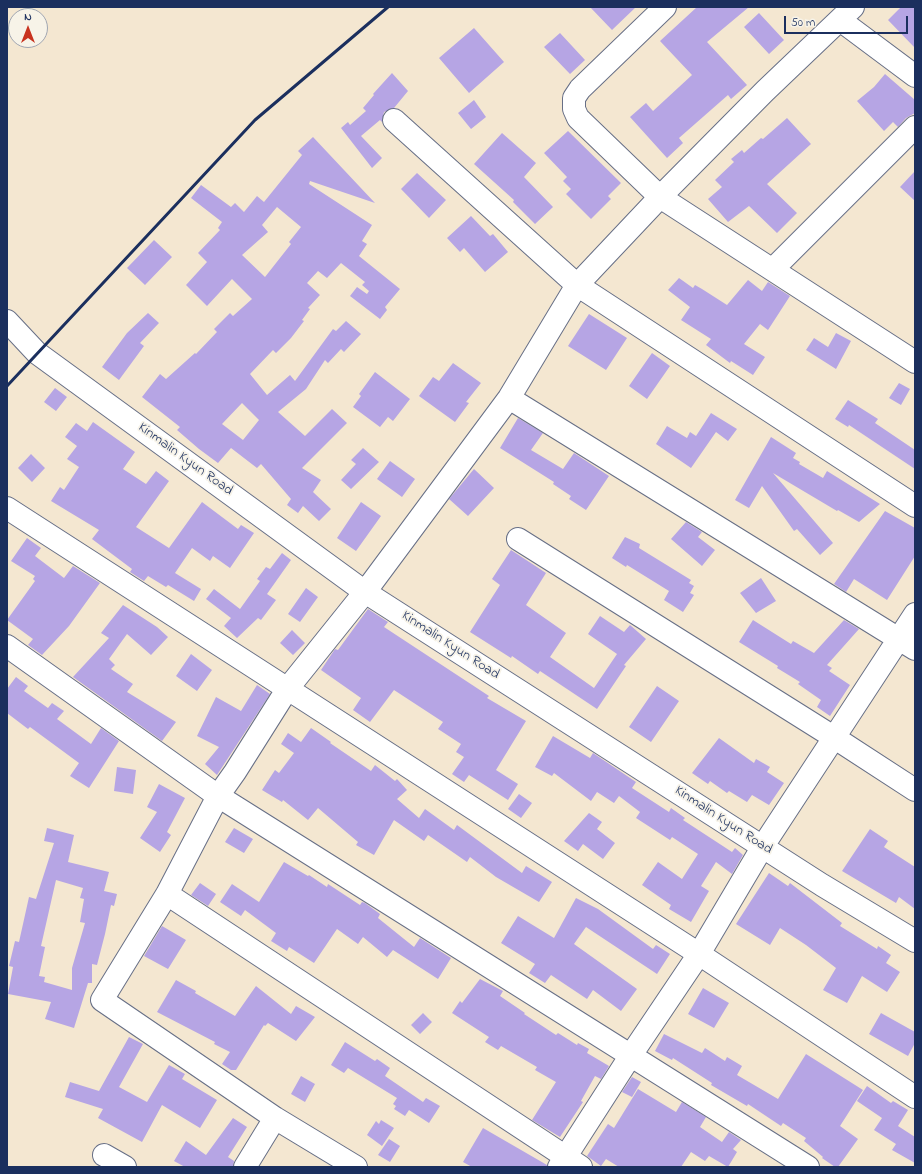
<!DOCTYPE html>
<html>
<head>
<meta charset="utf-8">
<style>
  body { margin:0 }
  #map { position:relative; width:922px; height:1174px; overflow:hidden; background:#f4e7d1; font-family:"Indie Flower",sans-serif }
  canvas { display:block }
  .frame { position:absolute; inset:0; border:8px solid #1b2f5e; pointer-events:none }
  .north { position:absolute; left:8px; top:8px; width:40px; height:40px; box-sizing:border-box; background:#f7f3e8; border:1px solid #9fa5b1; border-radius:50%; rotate:0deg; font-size:11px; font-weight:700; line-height:16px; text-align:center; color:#1b2f5e }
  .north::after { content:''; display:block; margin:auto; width:14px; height:18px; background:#c8321e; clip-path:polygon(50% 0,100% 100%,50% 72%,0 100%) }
  .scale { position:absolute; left:784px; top:16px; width:124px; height:18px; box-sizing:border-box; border:2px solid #1b2f5e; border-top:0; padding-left:5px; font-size:12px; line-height:14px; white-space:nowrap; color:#1b2f5e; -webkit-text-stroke:3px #f7f3e8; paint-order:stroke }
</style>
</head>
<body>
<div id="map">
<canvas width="922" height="1174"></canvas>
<div class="frame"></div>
<div class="north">N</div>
<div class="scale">50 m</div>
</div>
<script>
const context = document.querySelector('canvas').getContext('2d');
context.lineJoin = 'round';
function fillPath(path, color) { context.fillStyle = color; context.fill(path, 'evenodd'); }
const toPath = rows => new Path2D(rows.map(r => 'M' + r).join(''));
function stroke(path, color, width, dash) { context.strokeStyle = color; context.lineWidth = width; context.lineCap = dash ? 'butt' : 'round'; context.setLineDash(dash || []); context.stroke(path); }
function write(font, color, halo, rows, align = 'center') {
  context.font = font + ' "Indie Flower",sans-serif'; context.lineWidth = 3.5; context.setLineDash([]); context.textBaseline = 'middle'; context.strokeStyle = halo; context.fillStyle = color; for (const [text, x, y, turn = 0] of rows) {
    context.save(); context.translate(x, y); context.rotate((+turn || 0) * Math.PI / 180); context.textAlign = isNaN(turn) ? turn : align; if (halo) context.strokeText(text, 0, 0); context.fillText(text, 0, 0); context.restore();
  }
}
const building = toPath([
  [590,7,636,7,612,30],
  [697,7,749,7,707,42,747,85,731,99,728,95,679,138,683,143,667,158,630,117,646,103,653,111,692,75,660,41],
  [901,7,915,7,915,48,888,20],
  [759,13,784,40,769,54,744,27],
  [474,28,504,62,469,93,439,58],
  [560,33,585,60,570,74,544,47],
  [392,73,408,91,394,108,384,112,382,122,380,120,361,136,382,158,372,168,341,128,348,122,350,125,366,111,363,108,374,95,373,94],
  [885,74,915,100,915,113,906,118,898,127,893,122,884,131,857,101,874,87],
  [474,100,486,117,471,129,458,113],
  [787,118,811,144,767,184,797,213,777,233,749,206,728,222,708,199,722,187,715,180,734,162,731,159,742,150,744,153,761,138,763,139],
  [568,131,621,183,608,196,611,199,591,219,566,194,571,189,563,181,567,177,544,153],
  [502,133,536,163,524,177,553,207,535,224,513,202,514,200,474,164],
  [313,137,375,203,310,181,309,184,372,225,362,241,367,244,359,256,400,289,385,307,387,310,380,319,350,296,357,287,367,294,369,291,362,285,365,282,341,263,327,278,318,271,307,283,320,295,308,308,310,309,302,320,304,321,291,338,276,353,273,350,250,374,267,395,290,375,295,381,333,329,336,331,346,321,361,334,344,352,341,349,328,363,325,360,306,389,278,412,305,436,332,409,347,423,302,468,321,480,313,492,331,509,319,521,303,506,298,513,287,505,291,499,261,464,257,468,231,448,218,463,199,449,177,430,180,427,142,397,160,374,166,379,195,353,196,354,217,332,214,329,230,313,233,316,252,299,232,279,207,306,186,285,207,262,198,253,220,230,218,228,222,222,191,198,201,185,231,207,235,203,244,212,257,196,264,202,302,155,298,151],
  [277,207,301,227,289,242,291,244,265,277,242,255,268,232,262,225],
  [242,403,259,420,243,440,222,424],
  [915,171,915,201,900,187],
  [417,173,446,200,429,218,401,189],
  [471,216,490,236,493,234,508,252,485,272,464,248,460,252,447,238],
  [154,240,172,257,145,285,127,268],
  [679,278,693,288,695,285,702,289,727,305,748,280,762,291,768,282,790,296,768,330,760,324,744,344,765,357,753,375,731,361,730,363,706,345,711,339,681,320,690,307,668,290],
  [148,313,159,323,140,343,144,346,119,380,102,367,127,333],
  [589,314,627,338,606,370,568,346],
  [836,333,851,341,836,369,806,350,814,338,828,347],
  [652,353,670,366,647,399,629,386],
  [453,363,481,383,466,402,469,403,455,422,419,396,433,377,439,381],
  [375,372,410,399,393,421,388,417,380,427,353,407,361,396,359,394],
  [899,383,910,389,901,405,889,398],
  [55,388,67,397,56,411,44,402],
  [848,400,878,419,875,423,915,450,915,469,849,425,848,427,835,419],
  [711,413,737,429,728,441,716,432,691,468,656,444,667,426,687,438,690,432,696,436],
  [518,418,543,433,531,450,563,469,574,453,609,476,586,510,569,499,571,496,553,484,554,482,500,448],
  [93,422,135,452,123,469,146,484,156,471,169,481,136,527,169,548,202,502,238,529,241,525,254,533,230,568,213,556,210,561,192,548,175,573,201,589,194,601,168,585,166,587,148,576,144,581,130,572,132,569,92,539,99,530,51,501,60,487,64,490,79,467,67,459,77,446,65,437,76,423,87,431],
  [771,437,796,453,793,458,800,462,799,464,823,478,827,471,880,504,859,522,838,510,837,511,773,473,833,543,820,555,797,529,794,531,762,486,749,508,735,500],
  [363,448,379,462,351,489,341,480,356,464,351,460],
  [31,454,45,468,32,482,18,468],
  [390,461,415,479,402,497,377,479],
  [474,469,494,488,468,516,449,499],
  [361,502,381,516,356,551,337,538],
  [885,511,915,528,915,556,887,600,854,579,846,592,834,584],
  [686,522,702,532,698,537,715,550,702,566,671,539],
  [625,537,640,544,639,548,691,580,689,583,694,586,690,593,694,595,683,612,664,600,669,591,627,565,626,567,612,558],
  [27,538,41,548,35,556,64,578,73,566,100,583,69,626,42,655,28,645,33,639,7,620,35,581,33,579,35,576,11,561],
  [511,550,546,573,526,605,566,633,550,657,594,688,617,654,588,634,600,616,624,632,630,625,646,639,624,665,626,666,597,709,540,671,538,674,512,656,511,658,470,632,500,585,492,579],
  [282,553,291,560,267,594,276,600,261,620,258,618,237,638,224,626,231,618,206,599,214,589,240,609,260,581,257,579,266,567,270,569],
  [761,578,776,601,756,613,740,593],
  [306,588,318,597,300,622,288,614],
  [123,605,157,627,168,637,151,655,127,634,109,659,115,665,111,669,133,684,127,692,176,722,162,741,73,677,109,638,101,633],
  [368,609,388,622,384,627,489,696,487,698,526,721,496,770,518,784,508,800,469,775,464,782,452,774,464,757,456,752,461,744,438,729,443,722,394,690,370,722,353,710,361,698,321,670,335,649,338,650],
  [753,620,791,644,793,641,814,653,844,620,859,629,827,665,832,668,829,671,850,685,830,716,817,707,821,700,798,684,800,682,777,668,778,666,739,642],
  [292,630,305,643,293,655,280,643],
  [191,654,212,670,197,691,176,676],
  [16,677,28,686,24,691,48,708,52,703,64,711,57,719,91,744,101,728,119,741,89,788,70,776,79,763,30,727,28,729,7,713,7,689],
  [257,685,270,694,217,775,205,764,219,747,197,736,216,697,241,711],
  [657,686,679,701,651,742,629,727],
  [311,728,331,742,330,743,371,771,375,765,395,781,397,779,407,790,397,799,419,818,425,809,454,830,457,825,522,873,526,866,552,882,539,902,496,877,470,857,467,862,428,835,424,841,394,820,374,855,356,845,358,842,318,808,308,820,283,800,282,802,262,790,275,770,279,773,294,753,281,744,288,733,301,742],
  [553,736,590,758,593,753,636,782,632,788,669,812,671,808,685,818,683,820,732,852,735,848,743,855,732,874,716,862,701,886,709,891,691,922,669,909,671,905,642,885,658,862,682,879,698,854,672,837,670,840,636,818,640,812,619,796,614,803,597,792,591,801,554,773,552,776,535,767],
  [719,738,754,763,756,759,770,767,767,772,784,783,769,805,752,795,747,802,729,791,727,793,710,781,708,784,692,773],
  [117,767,136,770,133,794,114,791],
  [159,784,185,798,167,832,171,835,160,852,140,838,157,812,147,807],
  [519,794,532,803,521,818,508,809],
  [589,813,602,822,597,829,615,843,603,859,583,844,578,851,564,841],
  [47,828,74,835,68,862,109,872,104,891,117,894,114,906,111,905,105,934,97,965,92,964,92,983,88,983,74,1028,45,1019,51,1002,8,994,13,967,9,966,15,941,19,942,29,897,36,899,54,843,44,841],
  [56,880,83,888,80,898,84,899,80,922,85,923,72,968,72,990,44,982,45,977,39,976,45,947,41,946],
  [234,828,253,839,244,853,225,842],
  [870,829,888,841,884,847,915,867,915,909,899,897,896,903,842,871],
  [284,862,308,876,309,875,327,887,328,884,360,905,362,902,365,903,380,914,378,918,414,947,420,938,451,958,438,979,393,950,387,957,363,937,358,944,337,929,314,963,289,947,287,951,271,941,276,933,245,910,241,916,220,902,232,884,259,902],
  [769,873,788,886,790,883,842,923,840,926,877,949,878,946,891,955,886,963,900,972,887,992,862,976,847,1003,823,990,836,968,806,945,780,928,770,945,736,924],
  [200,883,216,894,208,906,191,895],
  [576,898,598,909,653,949,656,945,670,954,657,974,586,927,574,944,637,989,621,1011,593,990,587,999,551,975,545,983,529,973,535,964,501,943,518,916,554,938],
  [162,926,186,940,168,969,144,956],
  [480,979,503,991,500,996,525,1013,524,1014,556,1035,558,1033,577,1045,578,1043,589,1049,587,1053,609,1066,601,1079,595,1076,581,1101,583,1102,560,1137,532,1120,556,1082,535,1070,537,1067,501,1046,498,1050,485,1042,489,1037,452,1013,460,1001,462,1003],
  [176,980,196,991,195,993,235,1016,256,986,291,1014,296,1006,315,1017,296,1041,268,1023,265,1026,264,1025,236,1070,231,1070,222,1064,230,1052,214,1044,215,1042,157,1012],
  [703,988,729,1003,714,1028,688,1014],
  [423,1013,432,1022,420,1034,411,1025],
  [881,1013,915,1032,915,1043,908,1056,869,1034],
  [664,1034,702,1053,705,1048,725,1061,727,1057,742,1066,737,1075,778,1099,806,1054,863,1090,840,1126,858,1139,838,1167,835,1167,822,1158,823,1157,804,1141,806,1138,783,1123,781,1126,748,1104,747,1106,711,1085,712,1083,673,1058,672,1060,655,1051],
  [129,1037,143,1044,119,1087,147,1102,169,1065,185,1074,182,1079,217,1100,200,1128,162,1105,142,1142,98,1118,103,1109,65,1097,70,1082,99,1091],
  [345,1042,375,1061,377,1059,390,1068,385,1076,423,1102,426,1098,440,1106,429,1123,409,1110,405,1116,394,1109,396,1106,393,1104,397,1098,348,1068,344,1073,331,1065],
  [301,1076,315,1084,305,1102,291,1094],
  [632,1077,641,1082,632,1097,622,1092],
  [867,1086,891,1103,893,1101,908,1110,898,1126,915,1137,915,1163,892,1150,896,1144,874,1130,882,1118,857,1101],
  [638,1089,676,1112,682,1102,706,1117,700,1127,722,1142,729,1132,741,1140,733,1149,737,1152,728,1167,709,1156,705,1161,691,1152,681,1167,619,1167,606,1159,601,1166,587,1156,608,1124,614,1128],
  [233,1118,247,1127,228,1157,234,1161,233,1167,185,1167,174,1161,186,1141,206,1155],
  [381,1120,394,1128,382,1146,367,1135,376,1121,379,1124],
  [483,1128,547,1165,547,1167,472,1167,463,1162],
  [389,1139,400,1146,390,1162,378,1155]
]);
const minor = toPath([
  [665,7,580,89,574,98,574,109,578,118,660,197,915,362],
  [840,20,915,76],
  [394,120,577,285,915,506],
  [773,269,915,127],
  [7,321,37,353,365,592,822,885,915,941],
  [509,398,915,649],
  [7,508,699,954,915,1097],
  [518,539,835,738,915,790],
  [7,646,218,796,808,1167],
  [167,894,581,1167],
  [104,1155,125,1167],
  [245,1167,275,1118],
  [356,1167,275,1118,102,1000,167,894,218,796,235,772,288,688,365,592,509,398,577,285,660,197,765,91,853,7],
  [559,1167,631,1055,699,954,763,846,915,614]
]);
const rail = toPath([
  [7,386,255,120,388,7]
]);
const streetNames = [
  ["Kinmalin Kyun Road",185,460,36],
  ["Kinmalin Kyun Road",450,646,33],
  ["Kinmalin Kyun Road",723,821,33]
];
fillPath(building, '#b6a5e4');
stroke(minor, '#676f86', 24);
stroke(minor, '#fff', 22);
stroke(rail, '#1b2f5e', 3);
write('14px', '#1b2f5e', '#f7f3e8', streetNames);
</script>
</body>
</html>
